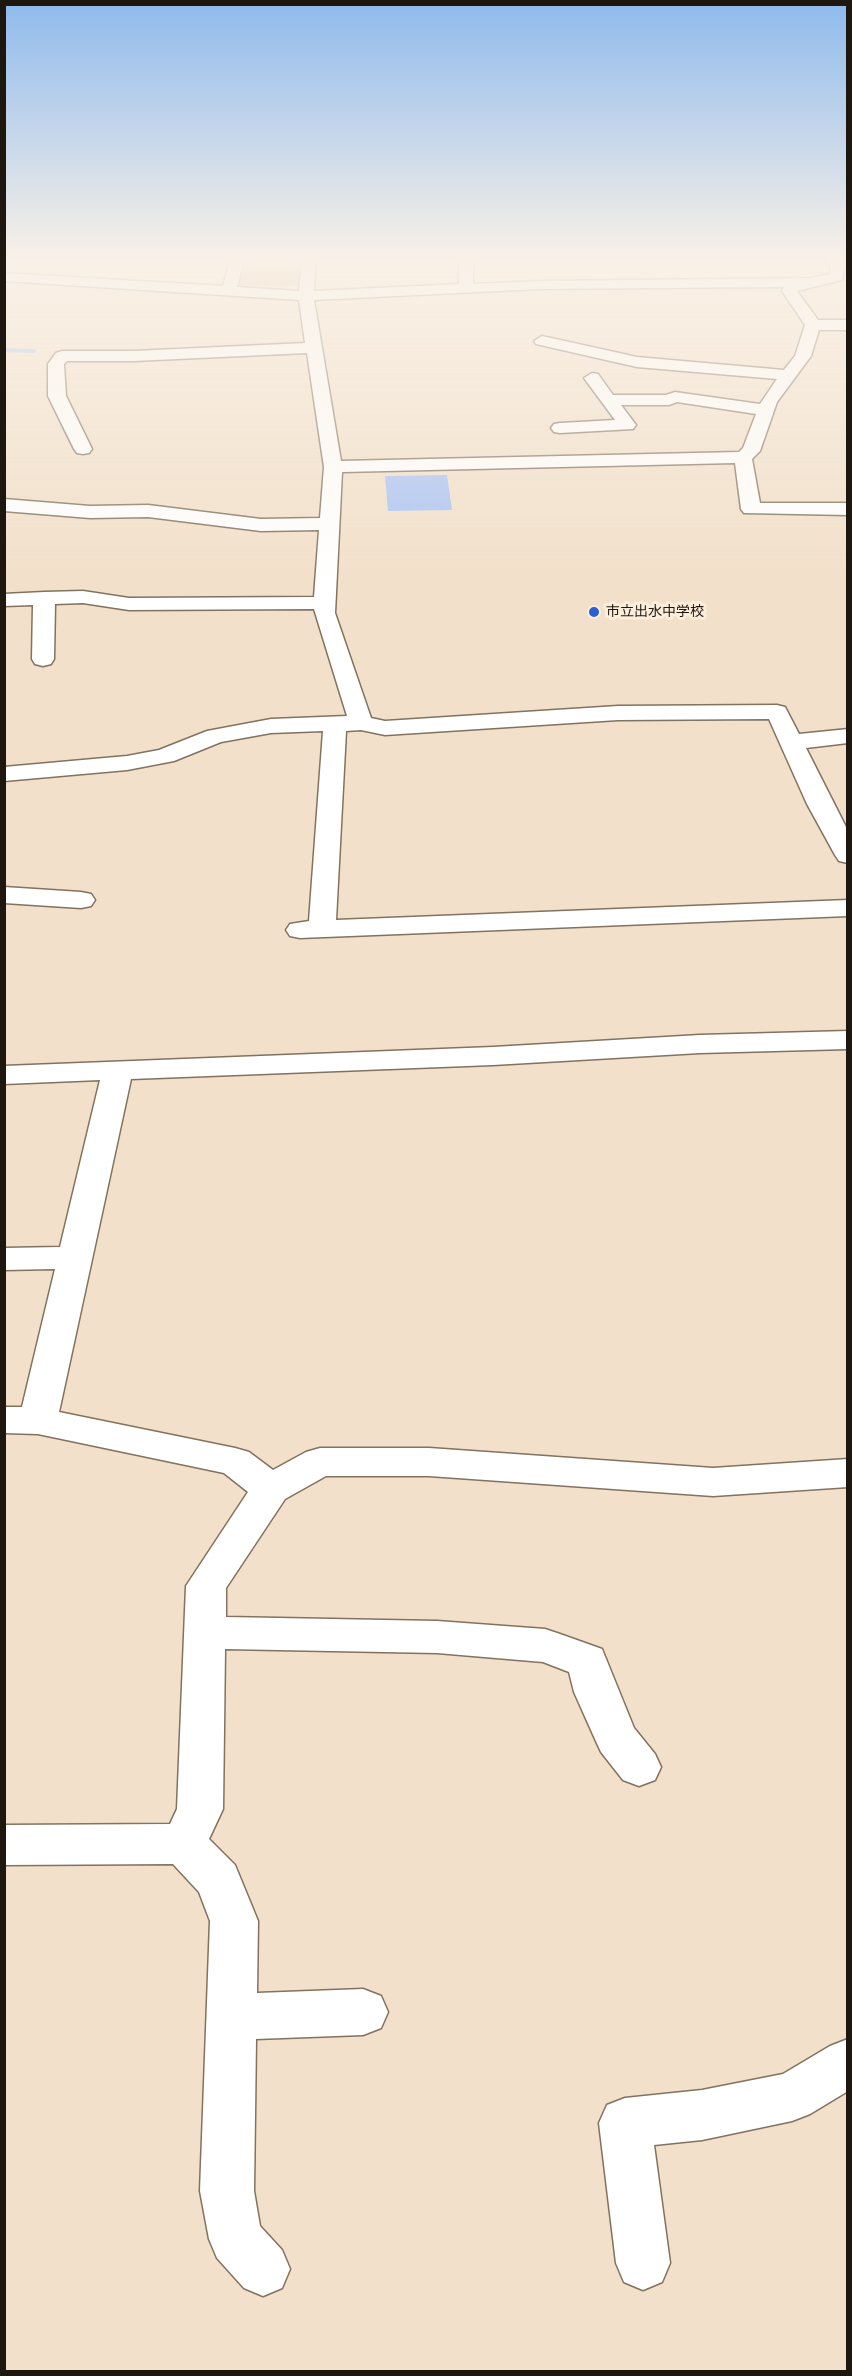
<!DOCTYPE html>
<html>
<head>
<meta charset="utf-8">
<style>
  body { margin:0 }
  #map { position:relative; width:852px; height:2376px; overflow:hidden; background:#f2e0ca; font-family:"Archivo Narrow",sans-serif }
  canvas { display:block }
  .frame { position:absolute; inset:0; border:6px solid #1d170f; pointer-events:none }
</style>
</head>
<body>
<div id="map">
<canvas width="852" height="2376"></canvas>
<div class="frame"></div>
</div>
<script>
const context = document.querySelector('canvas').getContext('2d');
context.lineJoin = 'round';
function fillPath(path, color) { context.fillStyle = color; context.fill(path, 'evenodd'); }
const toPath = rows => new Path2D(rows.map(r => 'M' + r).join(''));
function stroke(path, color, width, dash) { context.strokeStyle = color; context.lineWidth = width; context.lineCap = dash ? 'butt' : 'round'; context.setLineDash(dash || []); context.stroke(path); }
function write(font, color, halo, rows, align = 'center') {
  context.font = font + ' "Archivo Narrow","Noto Sans JP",sans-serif'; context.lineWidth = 6; context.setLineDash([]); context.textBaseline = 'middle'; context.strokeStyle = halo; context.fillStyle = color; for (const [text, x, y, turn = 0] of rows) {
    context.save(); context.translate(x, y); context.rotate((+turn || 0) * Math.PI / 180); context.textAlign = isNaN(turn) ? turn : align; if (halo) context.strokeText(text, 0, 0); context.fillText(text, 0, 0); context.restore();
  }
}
const green = toPath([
  [250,257,307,257,304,286,238,285]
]);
const water = toPath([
  [447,475,452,510,388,511,385,476]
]);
const stream = toPath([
  [4,348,34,349,37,351,34,353,4,352,4,348]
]);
const minor = toPath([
  [231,257,245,257,237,287,299,291,302,257,316,257,314,291,459,284,459,257,473,257,473,284,540,281,810,278,830,274,831,267,821,257,836,257,843,263,845,266,842,280,797,291,818,320,848,320,848,330,819,330,811,356,777,402,760,451,752,459,760,503,848,503,848,515,744,513,741,509,735,463,342,472,335,613,371,718,385,721,618,706,777,705,785,707,799,734,848,729,848,743,806,748,848,831,848,863,839,861,835,855,807,804,769,719,618,720,385,735,361,730,346,731,336,920,848,900,848,916,300,938,290,936,286,930,290,924,309,921,323,731,271,733,221,742,174,761,127,770,4,781,4,767,127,756,159,750,207,731,271,719,347,716,314,609,129,610,83,603,55,604,54,659,51,664,43,666,35,664,32,659,33,605,4,606,4,594,44,592,83,591,129,598,314,597,319,530,261,531,148,517,90,518,4,511,4,499,90,506,148,505,261,519,320,518,324,467,307,353,134,361,67,361,64,364,66,396,92,449,89,453,83,454,77,453,74,449,48,396,48,364,56,353,62,351,134,351,305,343,299,300,4,281,4,273,223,286,231,257],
  [784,287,782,291,805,325,795,356,784,370,637,357,542,336,534,341,536,344,637,367,777,379,760,404,675,392,666,395,613,395,598,374,592,373,584,378,615,420,560,423,554,424,551,428,554,432,560,433,633,429,636,425,621,405,669,405,677,402,756,414,743,448,739,452,341,461,314,300,540,289,784,287],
  [4,887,81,892,91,894,95,900,91,906,81,908,4,903,4,887],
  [848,1031,848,1049,700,1053,493,1065,131,1079,59,1412,235,1448,249,1452,273,1470,306,1452,320,1448,429,1448,713,1468,848,1459,848,1487,713,1496,429,1476,326,1476,285,1499,226,1588,226,1617,437,1621,545,1629,560,1634,602,1649,634,1728,655,1754,661,1767,655,1780,639,1786,623,1780,601,1752,595,1739,574,1692,569,1672,543,1662,437,1653,225,1649,223,1809,209,1839,235,1865,258,1921,257,1993,363,1989,381,1996,388,2012,381,2028,363,2035,256,2039,254,2191,260,2226,282,2250,290,2269,282,2288,263,2296,244,2288,217,2258,209,2239,200,2191,210,1921,199,1892,173,1864,4,1865,4,1825,170,1824,177,1809,186,1586,248,1492,224,1473,38,1434,4,1433,4,1407,22,1407,55,1269,4,1270,4,1248,60,1247,100,1080,4,1084,4,1066,493,1047,700,1035,848,1031],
  [848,2039,848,2091,810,2114,792,2121,702,2140,654,2145,670,2263,662,2282,643,2290,624,2282,616,2263,599,2123,607,2105,625,2098,702,2090,783,2074,830,2046,848,2039]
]);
const markers = [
  [594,612,6,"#2d60ce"]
];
const farPoinames = [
  ["市立出水中学校",606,612]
];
fillPath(green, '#d6ac77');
fillPath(water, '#a8c2f4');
fillPath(stream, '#a8c2f4');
stroke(minor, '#82725e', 3);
fillPath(minor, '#fff');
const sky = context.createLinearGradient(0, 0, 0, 589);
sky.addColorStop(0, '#8ebaed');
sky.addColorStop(0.44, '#f9f1e7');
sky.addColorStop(1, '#f9f1e700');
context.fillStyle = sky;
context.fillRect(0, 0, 852, 589);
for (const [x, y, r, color] of markers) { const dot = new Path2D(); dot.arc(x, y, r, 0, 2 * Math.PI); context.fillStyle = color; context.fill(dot); stroke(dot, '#fdeedc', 2); }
write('14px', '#1d170f', '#fdeedc', farPoinames, 'left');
</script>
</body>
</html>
